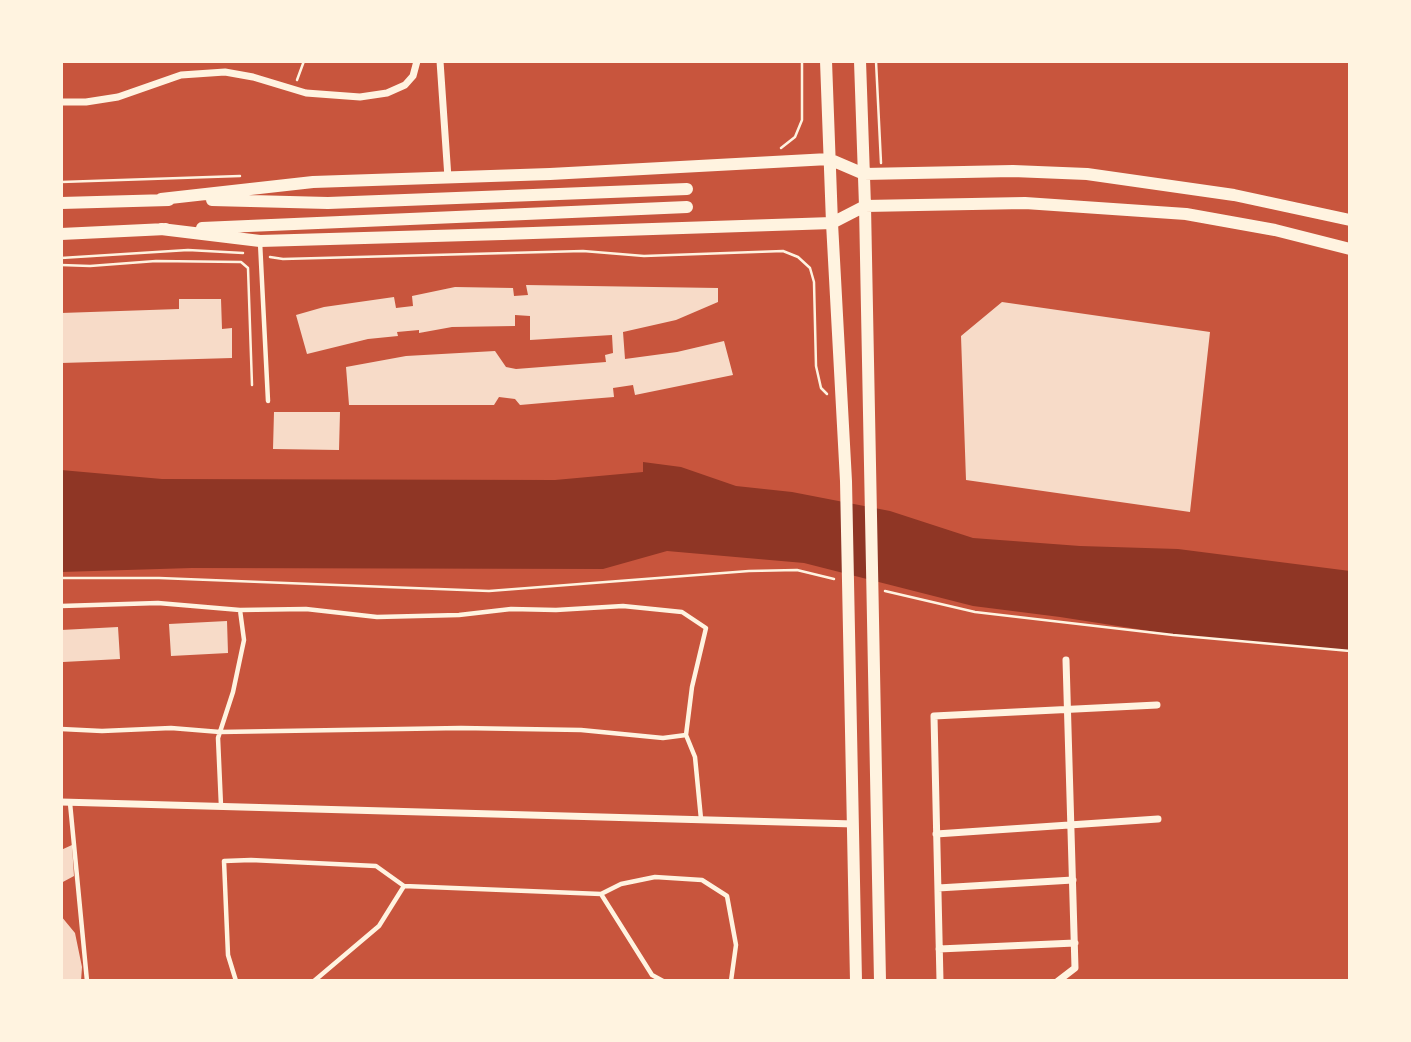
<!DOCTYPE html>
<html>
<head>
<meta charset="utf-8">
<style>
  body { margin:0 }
  #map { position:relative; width:1411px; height:1042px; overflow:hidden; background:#c8553d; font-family:Arial,sans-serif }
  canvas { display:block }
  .frame { position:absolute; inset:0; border:63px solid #fff3e0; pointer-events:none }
</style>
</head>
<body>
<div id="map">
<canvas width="1411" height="1042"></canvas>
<div class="frame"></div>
</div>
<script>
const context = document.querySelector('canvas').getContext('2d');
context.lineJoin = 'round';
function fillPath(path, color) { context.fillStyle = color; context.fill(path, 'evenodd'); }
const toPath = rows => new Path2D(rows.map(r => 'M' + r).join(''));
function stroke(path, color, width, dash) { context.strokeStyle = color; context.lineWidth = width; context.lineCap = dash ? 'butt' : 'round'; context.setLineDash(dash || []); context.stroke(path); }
const water = toPath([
  [643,462,681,467,736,486,792,492,890,511,973,538,1080,546,1178,549,1350,571,1350,651,1182,636,1060,617,973,606,804,563,667,551,603,569,192,568,61,572,61,470,162,479,555,480,643,472]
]);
const building = toPath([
  [526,285,718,288,718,302,676,320,623,332,625,359,677,352,724,341,733,375,635,395,633,385,613,388,614,397,577,400,520,405,515,399,499,397,494,405,349,405,346,367,406,356,495,351,506,367,516,369,606,362,605,355,613,353,612,335,530,340,530,316,515,315,515,326,452,327,419,333,419,330,397,332,398,336,368,339,307,354,296,315,324,307,394,297,396,308,413,306,412,296,455,287,513,288,514,296,528,295],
  [179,299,221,299,222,329,232,328,232,358,61,363,61,313,179,309],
  [1002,302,1210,332,1190,512,966,480,961,336],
  [274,412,340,412,339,450,273,449],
  [227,621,228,653,171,656,169,624],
  [118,627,120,659,63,662,61,630],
  [72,845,74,876,61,883,61,850],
  [61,916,75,933,82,967,81,981,61,981]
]);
const path = toPath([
  [876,61,881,163],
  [297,80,304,61],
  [781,148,795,137,802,120,802,61],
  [61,182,240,176],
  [270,257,283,259,583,251,644,256,783,251,798,257,810,268,814,282,816,366,821,388,827,394],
  [61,258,188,250,243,253],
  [61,265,90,266,156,261,241,262,248,268,252,385],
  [61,578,159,578,489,591,749,571,797,570,834,579],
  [885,591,975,612,1173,635,1350,651]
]);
const service = toPath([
  [260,242,268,401],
  [61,606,158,603,240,610,306,609,377,617,459,615,511,609,556,610,623,606,682,612,706,628,692,687,686,735,695,757,701,819],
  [61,729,102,731,171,728,220,732,461,728,581,730,663,738,686,735],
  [70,803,87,981],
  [221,806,218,738,233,692,244,640,240,610],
  [601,894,621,884,655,877,702,880,727,896,736,945,731,981],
  [236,981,228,955,224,861,251,860,376,866,404,886],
  [314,981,379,926,404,886,601,894,652,975,663,981]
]);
const minor = toPath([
  [440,61,448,178],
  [61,102,86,102,118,97,181,75,225,72,253,77,306,93,360,97,387,93,405,85,413,76,417,61],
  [61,802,854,824],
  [936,834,1158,819],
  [938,888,1073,880],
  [939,949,1075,943],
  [940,981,934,716,1157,705],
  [1058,981,1075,968,1066,660]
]);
const primary = toPath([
  [826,61,832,223,846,481,856,981],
  [860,61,865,206,880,981],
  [161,199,313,182,550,174,829,159,864,174,1013,171,1087,174,1234,195,1350,220],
  [212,200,328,203,687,189],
  [61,203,169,200],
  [202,228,687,207],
  [161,229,260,241,503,234,832,223,865,206,1025,203,1186,214,1275,230,1350,249],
  [61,234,166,229]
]);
fillPath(water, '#8f3625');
fillPath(building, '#f7dbc8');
stroke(path, '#fff3e0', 2.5);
stroke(service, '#fff3e0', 4.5);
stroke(minor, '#fff3e0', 7);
stroke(primary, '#fff3e0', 12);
</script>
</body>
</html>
